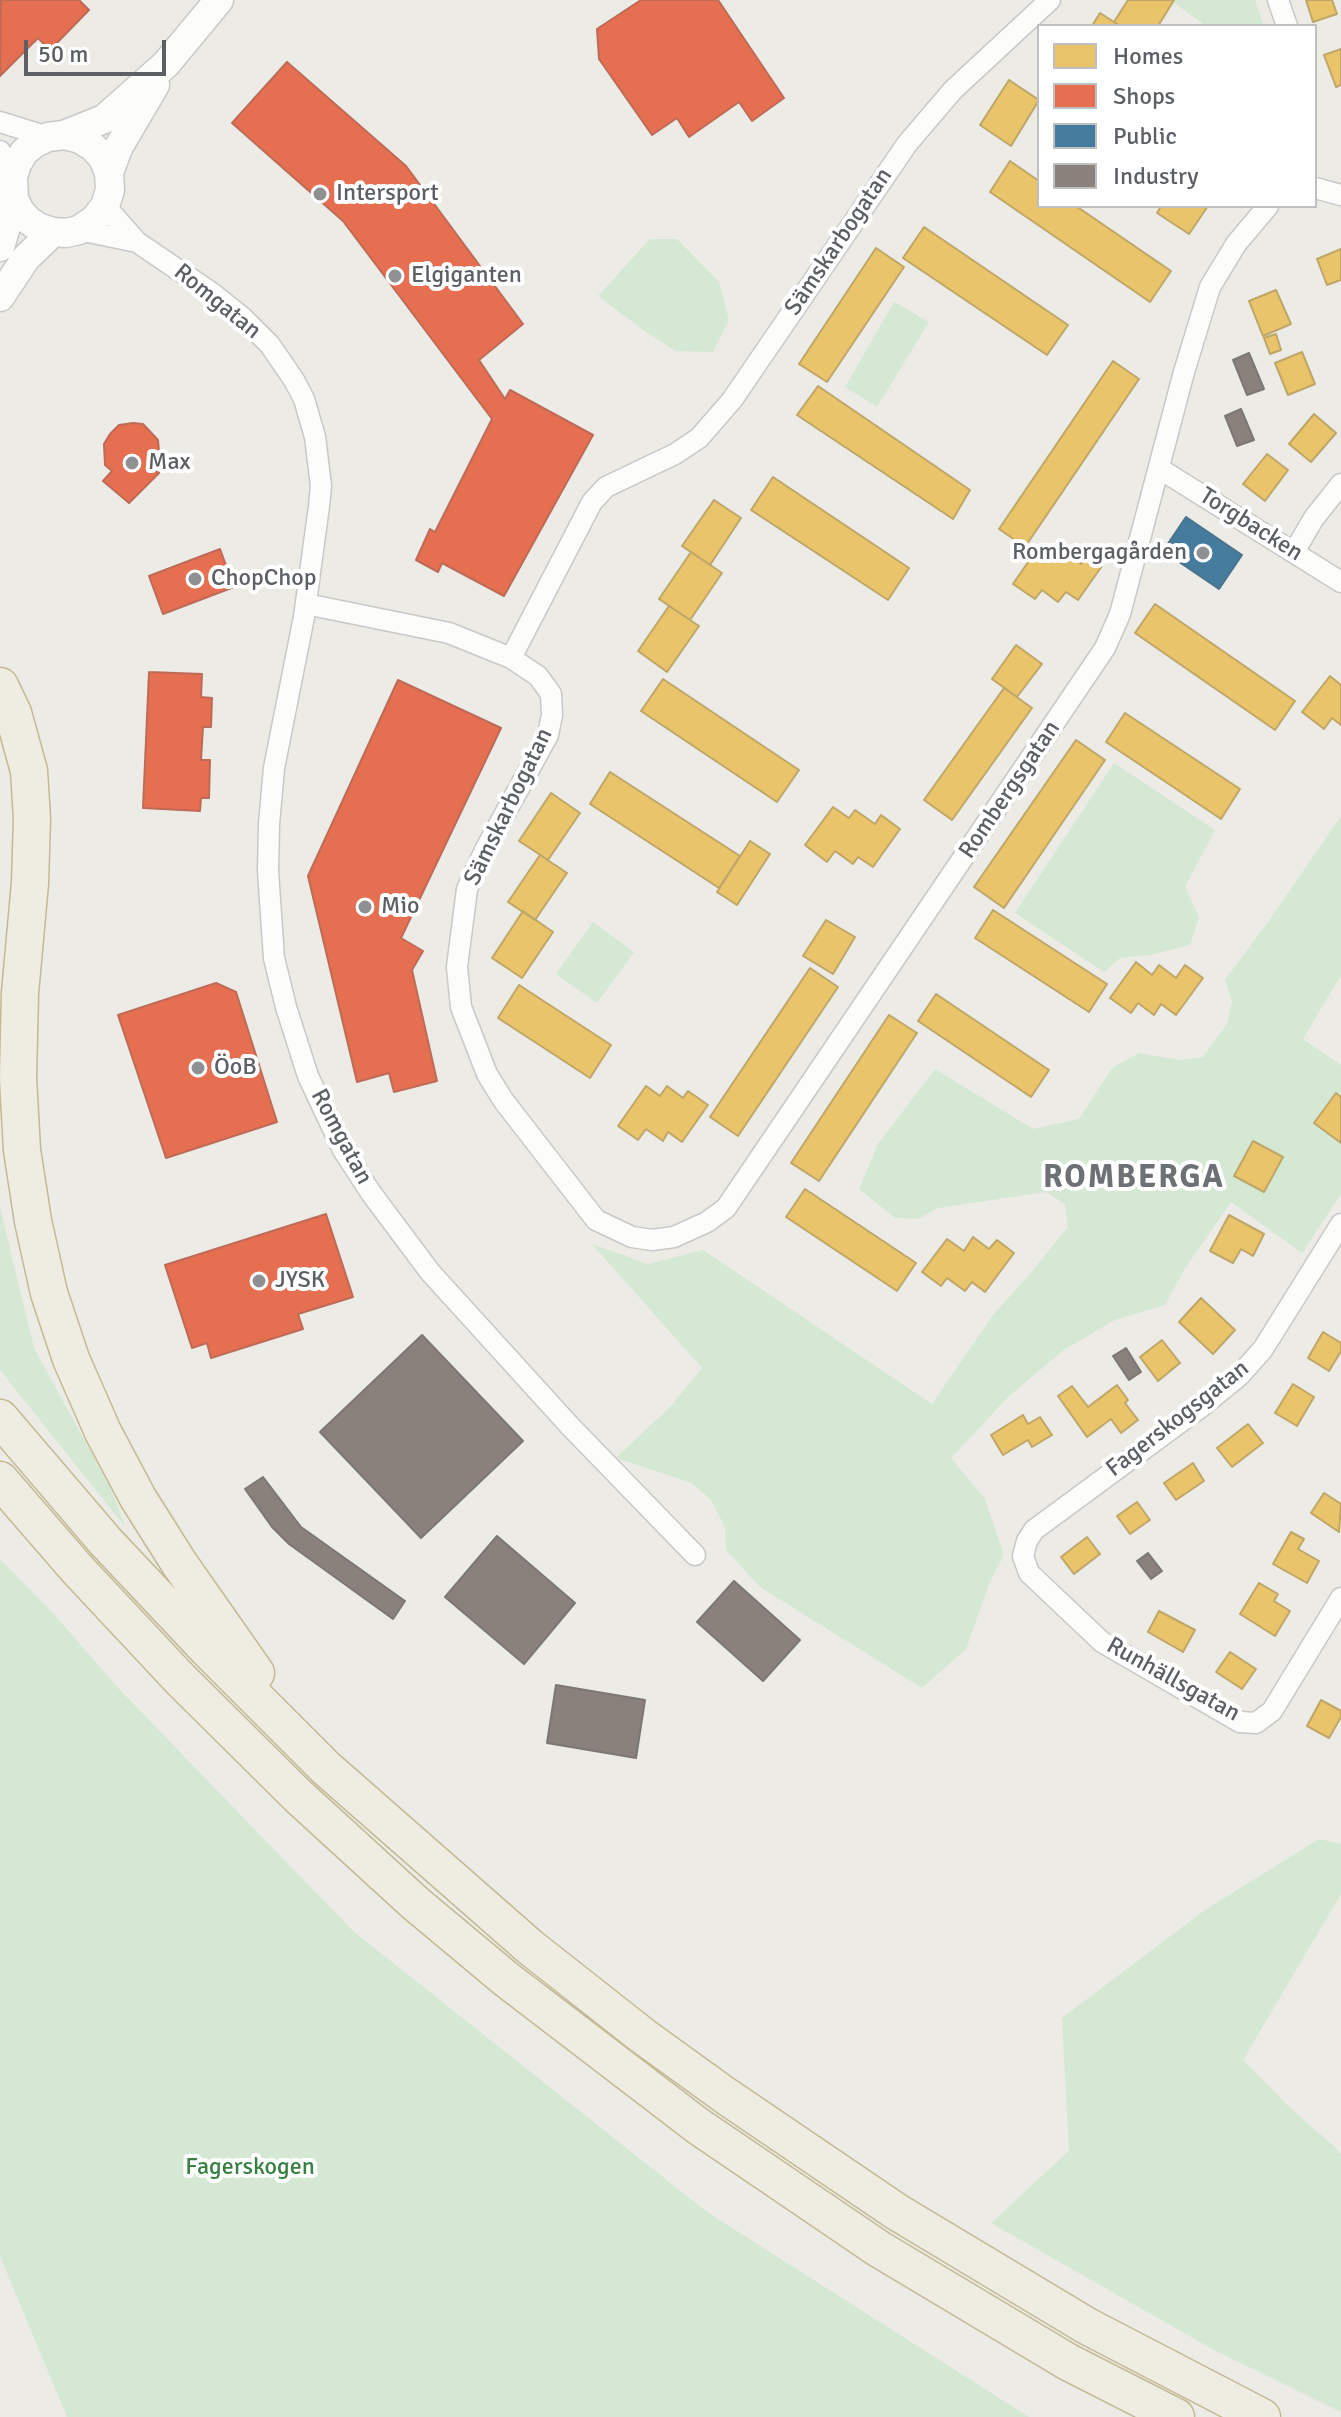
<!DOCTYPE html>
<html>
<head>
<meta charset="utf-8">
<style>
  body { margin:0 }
  #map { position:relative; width:1341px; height:2417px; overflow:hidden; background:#ecebe6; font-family:Signika,sans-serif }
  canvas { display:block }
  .legend { position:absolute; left:1037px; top:24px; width:280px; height:184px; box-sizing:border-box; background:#fff; border:2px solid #bebfc1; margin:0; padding:10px 14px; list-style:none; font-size:24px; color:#5c5f64 }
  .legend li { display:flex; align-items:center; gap:16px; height:40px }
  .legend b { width:40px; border:2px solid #bebfc1 }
  .scale { position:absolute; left:24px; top:40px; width:142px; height:36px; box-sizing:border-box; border:4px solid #5c5f64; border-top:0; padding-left:10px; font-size:24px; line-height:28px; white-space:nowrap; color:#5c5f64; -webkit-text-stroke:6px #fff; paint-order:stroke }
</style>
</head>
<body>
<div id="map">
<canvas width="1341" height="2417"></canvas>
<ul class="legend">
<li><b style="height:22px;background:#e9c46a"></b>Homes</li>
<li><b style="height:22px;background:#e76f51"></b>Shops</li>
<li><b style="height:22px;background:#457b9d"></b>Public</li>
<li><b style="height:22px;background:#8a817c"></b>Industry</li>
</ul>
<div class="scale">50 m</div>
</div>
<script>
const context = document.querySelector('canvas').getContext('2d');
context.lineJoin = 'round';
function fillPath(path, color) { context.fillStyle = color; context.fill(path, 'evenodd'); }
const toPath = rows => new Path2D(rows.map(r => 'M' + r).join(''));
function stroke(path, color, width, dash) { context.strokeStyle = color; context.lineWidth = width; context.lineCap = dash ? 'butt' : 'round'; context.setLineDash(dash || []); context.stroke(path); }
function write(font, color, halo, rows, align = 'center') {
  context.font = font + ' Signika,sans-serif'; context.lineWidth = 8; context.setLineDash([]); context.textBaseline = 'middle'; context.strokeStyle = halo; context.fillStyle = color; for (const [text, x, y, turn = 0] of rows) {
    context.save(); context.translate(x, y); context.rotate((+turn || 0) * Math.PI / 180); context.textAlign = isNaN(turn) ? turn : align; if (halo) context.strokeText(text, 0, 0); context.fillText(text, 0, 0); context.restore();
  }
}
const green = toPath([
  [1174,0,1255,0,1264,26,1206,26,1173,2],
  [650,239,677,239,719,282,729,320,713,352,676,351,646,332,598,296],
  [894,302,929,322,877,407,845,387],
  [1114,763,1215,830,1185,887,1199,917,1190,945,1150,955,1120,958,1104,972,1015,913],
  [1341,816,1341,975,1303,1039,1341,1065,1341,1194,1302,1253,1231,1202,1184,1270,1165,1305,1115,1320,1065,1349,1009,1396,951,1458,985,1499,1004,1555,989,1584,966,1649,922,1688,760,1587,726,1550,725,1527,711,1500,692,1483,616,1458,671,1406,702,1368,592,1244,648,1264,703,1250,932,1404,993,1315,1029,1275,1068,1227,1065,1204,1046,1192,938,1208,918,1219,895,1218,859,1189,878,1144,935,1069,1033,1129,1079,1119,1112,1068,1139,1053,1180,1060,1203,1057,1227,1024,1232,1001,1225,980,1268,922],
  [593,922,634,952,597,1003,556,974],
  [0,1207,34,1348,110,1487,126,1528,0,1370],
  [0,1559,52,1612,119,1689,353,1931,707,2212,1029,2417,67,2417,0,2256],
  [1319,1839,1341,1844,1341,1894,1243,2060,1290,2108,1334,2146,1341,2154,1341,2412,1214,2350,991,2223,1069,2151,1062,2018,1205,1910]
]);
const homes = toPath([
  [1128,0,1174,0,1158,26,1120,26,1114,22,1128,0],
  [1306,0,1332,0,1337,14,1313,22,1306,0],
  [1100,13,1114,22,1120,26,1092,26,1100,13],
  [1341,49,1341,85,1336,87,1324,55,1341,49],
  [1009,80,1039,100,1011,146,980,125,1009,80],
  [1010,161,1039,181,1039,206,1076,206,1171,271,1150,302,990,192,1010,161],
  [1161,206,1208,206,1189,234,1157,213,1161,206],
  [924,227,1068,325,1047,355,903,258,924,227],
  [876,248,904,267,827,382,799,364,876,248],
  [1341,249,1341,280,1327,285,1317,259,1341,249],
  [1276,290,1291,324,1263,336,1249,301,1276,290],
  [1276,334,1281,350,1270,354,1264,338,1276,334],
  [1302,352,1315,384,1288,395,1275,363,1302,352],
  [1113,361,1139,379,1025,547,999,529,1113,361],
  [818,386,970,490,953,519,797,415,818,386],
  [1314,414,1336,433,1311,462,1289,444,1314,414],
  [1267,454,1288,470,1265,501,1243,484,1267,454],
  [773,477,909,568,888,600,751,510,773,477],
  [714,500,741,518,710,565,682,546,714,500],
  [1039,546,1056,558,1062,550,1081,564,1087,555,1102,566,1078,600,1066,592,1058,602,1042,590,1035,599,1013,584,1039,546],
  [691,552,722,573,690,620,659,599,691,552],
  [1155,604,1295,701,1275,730,1135,633,1155,604],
  [669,606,699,626,667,672,638,651,669,606],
  [1016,645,1042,664,1017,697,992,679,1016,645],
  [1330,676,1341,685,1341,725,1332,718,1324,729,1302,712,1330,676],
  [663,679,799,770,777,802,641,711,663,679],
  [1004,688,1032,708,952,820,924,800,1004,688],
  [1125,713,1240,789,1221,819,1106,742,1125,713],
  [1076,740,1105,760,1004,908,974,887,1076,740],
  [610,772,740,856,719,888,590,804,610,772],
  [551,793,580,813,548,860,519,841,551,793],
  [833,807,849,818,855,810,875,824,881,815,900,829,873,867,858,857,853,864,835,851,827,862,805,845,833,807],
  [750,841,770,854,737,905,717,892,750,841],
  [540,855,567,873,535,920,508,902,540,855],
  [993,910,1107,984,1089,1012,975,938,993,910],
  [523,911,553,932,522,978,492,958,523,911],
  [826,920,855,937,833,974,803,956,826,920],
  [1136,962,1152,975,1159,965,1176,978,1185,965,1203,978,1176,1015,1161,1004,1154,1015,1138,1003,1131,1013,1110,998,1136,962],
  [810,968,838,987,738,1136,710,1117,810,968],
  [519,985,611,1045,590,1078,498,1018,519,985],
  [936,994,1049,1070,1031,1097,918,1021,936,994],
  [889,1015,917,1033,819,1181,791,1163,889,1015],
  [646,1086,660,1096,667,1086,683,1098,688,1091,708,1105,682,1142,668,1132,663,1141,646,1129,638,1140,618,1126,646,1086],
  [1336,1093,1341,1097,1341,1143,1314,1123,1336,1093],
  [1253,1141,1283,1157,1264,1192,1234,1176,1253,1141],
  [805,1189,916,1263,897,1291,786,1217,805,1189],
  [1229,1215,1264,1234,1253,1256,1241,1249,1233,1263,1210,1251,1229,1215],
  [973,1237,989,1249,997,1240,1014,1253,985,1292,972,1282,965,1291,947,1278,941,1286,922,1272,947,1239,964,1251,973,1237],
  [1201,1298,1235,1330,1213,1354,1179,1322,1201,1298],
  [1323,1332,1341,1343,1341,1351,1329,1371,1308,1358,1323,1332],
  [1162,1340,1180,1363,1158,1381,1140,1357,1162,1340],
  [1293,1384,1314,1397,1297,1426,1275,1413,1293,1384],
  [1117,1385,1128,1400,1125,1403,1138,1420,1121,1433,1111,1419,1087,1437,1058,1396,1072,1386,1088,1407,1117,1385],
  [1023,1415,1028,1424,1040,1417,1052,1435,1032,1447,1028,1440,1003,1455,991,1435,1023,1415],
  [1248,1424,1263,1443,1232,1467,1217,1448,1248,1424],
  [1193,1463,1204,1481,1176,1500,1164,1483,1193,1463],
  [1324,1493,1341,1504,1339,1532,1311,1513,1324,1493],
  [1137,1502,1150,1520,1130,1534,1117,1516,1137,1502],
  [1291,1532,1304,1539,1298,1549,1319,1561,1307,1583,1273,1564,1291,1532],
  [1087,1537,1100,1554,1074,1574,1061,1557,1087,1537],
  [1259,1583,1278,1594,1274,1601,1290,1611,1275,1636,1240,1614,1259,1583],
  [1159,1611,1195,1630,1183,1652,1148,1632,1159,1611],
  [1230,1652,1256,1669,1242,1689,1216,1672,1230,1652],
  [1321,1700,1341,1711,1341,1717,1329,1738,1307,1726,1321,1700]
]);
const shops = toPath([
  [1,0,79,0,89,10,50,50,38,38,0,76,1,0],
  [641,0,718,0,784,98,752,121,739,102,689,137,677,118,652,135,599,59,597,29,641,0],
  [287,62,406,166,523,324,479,360,505,399,510,390,593,435,504,596,442,563,438,572,416,560,430,529,435,532,492,419,343,221,232,123,287,62],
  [133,423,143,424,158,440,160,462,155,471,159,473,129,503,103,481,112,471,105,465,104,444,110,434,119,425,133,423],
  [220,549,234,587,163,614,149,576,220,549],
  [149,672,202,674,201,697,212,698,211,727,203,727,201,760,210,760,209,798,201,798,200,811,143,808,149,672],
  [398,680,501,728,401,938,423,951,412,970,437,1081,394,1092,389,1073,357,1082,308,876,398,680],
  [216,983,236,992,277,1122,166,1158,118,1015,216,983],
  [326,1214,353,1297,298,1314,303,1329,211,1358,207,1343,192,1348,165,1265,326,1214]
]);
const public = toPath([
  [1186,517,1242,555,1219,589,1163,551,1186,517]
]);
const industry = toPath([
  [1249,353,1264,389,1247,395,1233,360,1249,353],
  [1241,409,1254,440,1237,446,1225,416,1241,409],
  [422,1335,523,1441,421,1538,320,1432,422,1335],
  [1126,1348,1141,1372,1129,1380,1113,1356,1126,1348],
  [263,1477,301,1527,405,1601,393,1619,289,1544,272,1527,245,1489,263,1477],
  [497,1536,575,1603,524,1664,445,1597,497,1536],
  [1148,1553,1162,1571,1151,1579,1137,1561,1148,1553],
  [734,1581,800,1640,763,1681,697,1622,734,1581],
  [556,1685,645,1700,636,1758,547,1743,556,1685]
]);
const minor = toPath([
  [1278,0,1287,26],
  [0,122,48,137],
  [0,151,13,177],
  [1315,188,1341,195],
  [105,206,137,242,212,293,242,317,270,345,294,380,304,399,315,437,321,486,319,506,304,617,274,768,269,824,268,871,274,958,286,1007,308,1076,343,1150,371,1193,430,1272,569,1425,695,1555],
  [79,230,137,242],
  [1160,469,1341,582],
  [1294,552,1314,518,1341,484],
  [306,604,449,633,511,658,538,676,551,694,552,715,548,735,485,850,467,889,457,967,461,1007,487,1074,503,1100,596,1220,632,1237,652,1240,674,1237,707,1222,726,1208,1105,648,1120,614,1184,372,1210,287,1236,244,1268,206],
  [511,658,592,502,606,487,675,454,699,438,732,400,907,144,953,90,1050,0],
  [1341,1224,1263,1349,1239,1376,1201,1407,1034,1530,1027,1541,1023,1556,1029,1573,1102,1642,1240,1722,1256,1723,1272,1711,1341,1598]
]);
const secondary = toPath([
  [64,135,80,139,93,147,103,158,109,173,110,190,105,206,94,220,79,230,66,233,53,232,40,228,29,221,20,211,14,199,13,177,17,164,24,152,35,143,48,137,64,135,104,119,166,64,219,0],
  [109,173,118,148,155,85],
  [0,247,14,199],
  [0,297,26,258,53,232]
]);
const motorway = toPath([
  [0,686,13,713,29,771,32,818,30,883,20,993,18,1078,22,1150,33,1221,49,1293,71,1359,103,1432,138,1498,179,1563,256,1673],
  [0,1418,106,1542,207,1649,326,1768,530,1947,643,2036,726,2096,897,2212,1087,2326,1262,2417],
  [0,1480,78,1570,180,1679,297,1795,415,1903,506,1979,698,2126,879,2249,1068,2362,1176,2417]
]);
const markers = [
  [320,194,8,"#8e9092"],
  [395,276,8,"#8e9092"],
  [132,463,8,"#8e9092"],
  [1203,553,8,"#8e9092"],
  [195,579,8,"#8e9092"],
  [365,907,8,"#8e9092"],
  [198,1068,8,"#8e9092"],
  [259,1281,8,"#8e9092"]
];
const poiNames = [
  ["Intersport",336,194],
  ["Elgiganten",411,276],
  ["Max",148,463],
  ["Rombergagården",1187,553,"right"],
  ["ChopChop",211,579],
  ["Mio",381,907],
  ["ÖoB",214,1068],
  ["JYSK",275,1281]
];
const streetNames = [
  ["Sämskarbogatan",839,242,-56],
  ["Romgatan",217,302,39],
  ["Torgbacken",1251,525,32],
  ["Rombergsgatan",1010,790,-56],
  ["Sämskarbogatan",509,807,-64],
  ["Romgatan",341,1137,62],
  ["Fagerskogsgatan",1178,1419,-38],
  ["Runhällsgatan",1173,1680,29]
];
const parkNames = [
  ["Fagerskogen",250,2168]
];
const districtNames = [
  ["ROMBERGA",1134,1179]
];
fillPath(green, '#d5e8d4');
fillPath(homes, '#e9c46a');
stroke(homes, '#bfa668', 2);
fillPath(shops, '#e76f51');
stroke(shops, '#bd6a57', 2);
fillPath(public, '#457b9d');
stroke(public, '#4c738c', 2);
fillPath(industry, '#8a817c');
stroke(industry, '#7c7775', 2);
stroke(minor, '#c8c8c7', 23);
stroke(secondary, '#c9c9c8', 31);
stroke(motorway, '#c2b995', 39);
stroke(minor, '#fcfcfb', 20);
stroke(secondary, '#fcfcfb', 28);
stroke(motorway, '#efede2', 36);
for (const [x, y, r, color] of markers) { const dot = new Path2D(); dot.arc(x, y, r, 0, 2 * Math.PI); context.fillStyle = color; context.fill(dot); stroke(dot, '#fff', 3); }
write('24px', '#5c5f64', '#fff', poiNames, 'left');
write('24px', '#5c5f64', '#fff', streetNames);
write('24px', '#378042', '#fff', parkNames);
context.letterSpacing = '2px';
write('bold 32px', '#6d7176', '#fff', districtNames);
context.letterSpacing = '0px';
</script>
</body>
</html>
